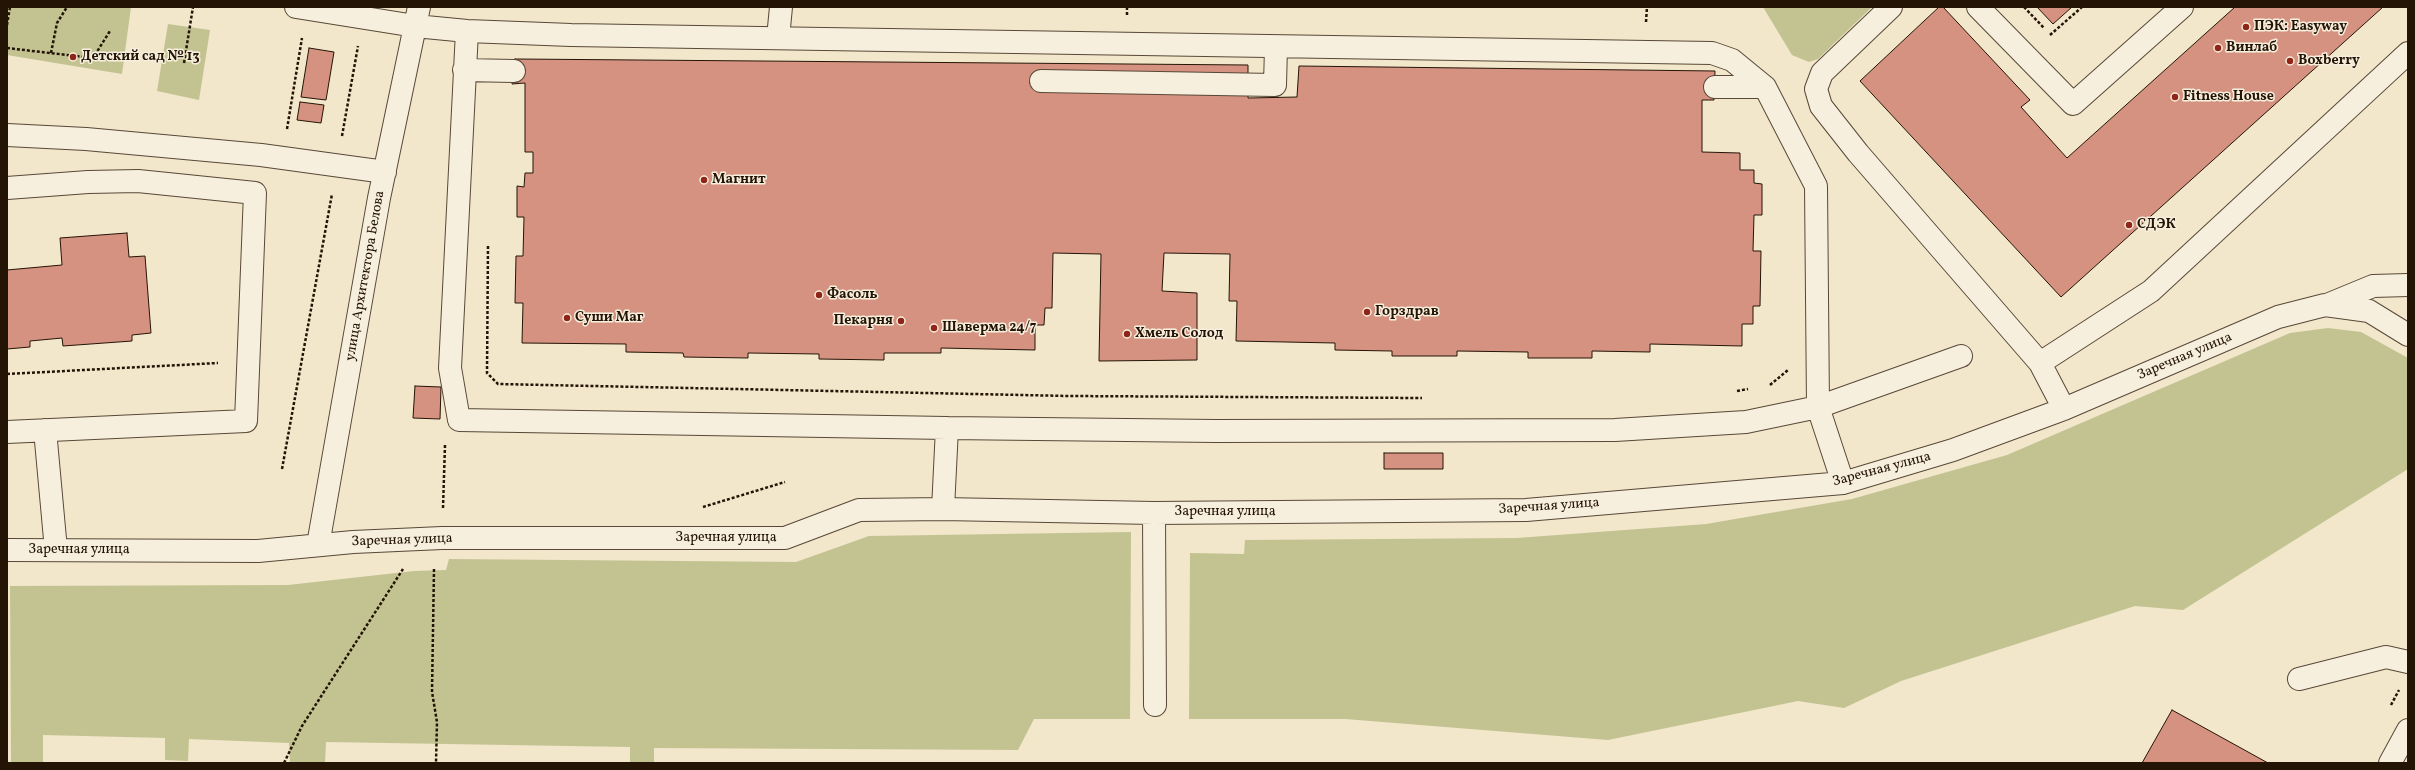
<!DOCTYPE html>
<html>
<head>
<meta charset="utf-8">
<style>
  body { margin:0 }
  #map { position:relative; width:2415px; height:770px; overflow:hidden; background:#f2e6cb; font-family:Vollkorn,serif }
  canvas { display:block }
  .frame { position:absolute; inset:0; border:8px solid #241406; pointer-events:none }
</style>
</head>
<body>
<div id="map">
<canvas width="2415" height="770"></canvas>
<div class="frame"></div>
</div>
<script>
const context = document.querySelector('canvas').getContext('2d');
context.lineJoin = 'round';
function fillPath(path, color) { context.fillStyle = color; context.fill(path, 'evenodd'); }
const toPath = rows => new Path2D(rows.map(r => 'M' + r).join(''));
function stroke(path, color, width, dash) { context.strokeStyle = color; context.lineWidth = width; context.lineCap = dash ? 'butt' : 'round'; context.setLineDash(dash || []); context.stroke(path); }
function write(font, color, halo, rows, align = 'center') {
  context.font = font + ' Vollkorn,serif'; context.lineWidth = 3; context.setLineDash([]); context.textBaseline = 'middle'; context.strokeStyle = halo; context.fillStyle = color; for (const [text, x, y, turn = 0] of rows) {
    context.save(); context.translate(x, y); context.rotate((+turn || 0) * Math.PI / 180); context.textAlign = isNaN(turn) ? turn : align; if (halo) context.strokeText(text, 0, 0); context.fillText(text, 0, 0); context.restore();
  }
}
const green = toPath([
  [7,7,131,7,122,74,7,55],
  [1763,7,1872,7,1818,59,1809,62,1792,55],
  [168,24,210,30,199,100,157,91],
  [2328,328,2361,332,2408,358,2408,469,2183,610,2135,606,1901,681,1844,708,1798,701,1608,740,1345,719,1189,719,1190,553,1244,554,1245,540,1517,538,1706,524,1852,499,2007,455,2290,333],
  [1131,532,1130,719,1034,719,1018,750,654,748,654,763,630,763,630,747,326,742,325,763,290,763,289,743,189,739,188,761,165,760,165,738,43,735,43,763,11,763,10,586,288,585,414,571,446,570,449,559,796,562,869,536]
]);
const building = toPath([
  [1939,7,1943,7,2030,100,2021,107,2067,158,2235,7,2383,7,2061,297,1860,81,1939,7],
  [2037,7,2072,7,2053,24,2037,7],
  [309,48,334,52,326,100,301,97,309,48],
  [515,59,1248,65,1248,98,1297,97,1299,66,1715,71,1714,100,1702,100,1702,152,1740,153,1740,170,1754,170,1754,183,1762,184,1762,215,1754,215,1753,251,1761,251,1760,306,1753,306,1753,324,1742,324,1742,346,1650,344,1650,352,1592,351,1592,358,1528,358,1528,352,1457,351,1457,356,1392,356,1392,351,1335,350,1335,343,1236,341,1237,301,1229,301,1230,254,1164,253,1162,291,1197,293,1197,360,1099,361,1101,254,1053,253,1052,308,1045,308,1044,325,1035,325,1035,350,941,348,941,353,884,353,884,360,819,359,819,354,748,353,748,358,684,357,683,353,626,352,626,344,522,343,523,303,515,303,516,256,523,256,524,217,517,217,517,186,524,187,525,173,533,173,533,152,525,152,525,83,512,84,515,59],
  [300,102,324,105,321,123,297,120,300,102],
  [127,233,129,257,145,256,151,333,132,335,132,341,63,346,62,338,30,341,30,347,7,349,7,270,62,265,60,238,127,233],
  [415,386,441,387,440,419,413,418,415,386],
  [1384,453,1443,453,1443,469,1384,469,1384,453],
  [2172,710,2268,763,2142,763,2172,710]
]);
const path = toPath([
  [2024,7,2044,28],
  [1127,15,1127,7],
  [1646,22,1647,7],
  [7,25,10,7],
  [2050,35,2082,7],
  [7,48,93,58,110,31],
  [51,53,57,23,67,7],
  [184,63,193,7],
  [287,129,302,38],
  [342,136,358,46],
  [488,246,487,373,498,384,1069,396,1422,398],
  [7,374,218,363],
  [1770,385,1788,370],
  [1737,391,1748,389],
  [282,469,332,194],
  [703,507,785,482],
  [443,508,445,445],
  [434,569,432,692,437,722,436,763],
  [2391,705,2399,690],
  [284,763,302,726,403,569]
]);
const minor = toPath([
  [296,7,415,26,467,31,571,35,1712,53,1732,60,1765,87,1816,186,1818,407,1843,483],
  [1891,7,1822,73,1816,89,1821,106,1858,153,2040,363,2151,291,2408,53],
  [1978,7,2073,104,2182,7],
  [467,31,450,368,459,420,947,428,943,509],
  [778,38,781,7],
  [464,70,514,71],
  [1041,81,1275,85,1276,47],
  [1715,87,1765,87],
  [7,135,86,139,261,155,385,172],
  [7,188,88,182,138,181,255,193,246,421,7,432],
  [2327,305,2373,286,2408,285],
  [2040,363,2064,409],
  [947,428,1216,431,1615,430,1746,422,1818,407,1961,356],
  [45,430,56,550],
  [1154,513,1155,705],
  [318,545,379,198,419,7],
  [7,550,258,551,353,542,442,538,785,538,859,510,943,509,1154,513,1526,510,1843,483,1953,450,2064,409,2278,317,2325,305,2369,311,2408,335],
  [2299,679,2386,657,2408,662],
  [2390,763,2408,730]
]);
const markers = [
  [2246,27,4,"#8f2418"],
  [2218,48,4,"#8f2418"],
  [73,57,4,"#8f2418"],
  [2290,61,4,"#8f2418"],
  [2175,97,4,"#8f2418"],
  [704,180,4,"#8f2418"],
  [2129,225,4,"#8f2418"],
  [819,295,4,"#8f2418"],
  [1367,312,4,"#8f2418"],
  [567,318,4,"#8f2418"],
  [901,321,4,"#8f2418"],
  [934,328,4,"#8f2418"],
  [1127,334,4,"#8f2418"]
];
const poiNames = [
  ["ПЭК: Easyway",2254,27],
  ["Винлаб",2226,48],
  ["Детский сад № 13",81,57],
  ["Boxberry",2298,61],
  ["Fitness House",2183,97],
  ["Магнит",712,180],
  ["СДЭК",2137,225],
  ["Фасоль",827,295],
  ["Горздрав",1375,312],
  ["Суши Маг",575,318],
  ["Пекарня",893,321,"right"],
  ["Шаверма 24/7",942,328],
  ["Хмель Солод",1135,334]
];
const streetNames = [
  ["улица Архитектора Белова",366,276,-80],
  ["Заречная улица",2185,357,-23],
  ["Заречная улица",1882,470,-15],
  ["Заречная улица",1549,507,-4],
  ["Заречная улица",1225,512],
  ["Заречная улица",726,538],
  ["Заречная улица",402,541,-2],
  ["Заречная улица",79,550]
];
fillPath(green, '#c3c392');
fillPath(building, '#d59280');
stroke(building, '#241406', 1);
stroke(minor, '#584837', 24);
stroke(path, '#241406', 2.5, [3, 2]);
stroke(minor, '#f7efdd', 22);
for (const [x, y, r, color] of markers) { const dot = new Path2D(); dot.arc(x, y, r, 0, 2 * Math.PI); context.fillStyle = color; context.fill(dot); stroke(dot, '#f7efdd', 1.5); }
write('bold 14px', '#241406', '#f7efdd', poiNames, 'left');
write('14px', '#241406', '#f7efdd', streetNames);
</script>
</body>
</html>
